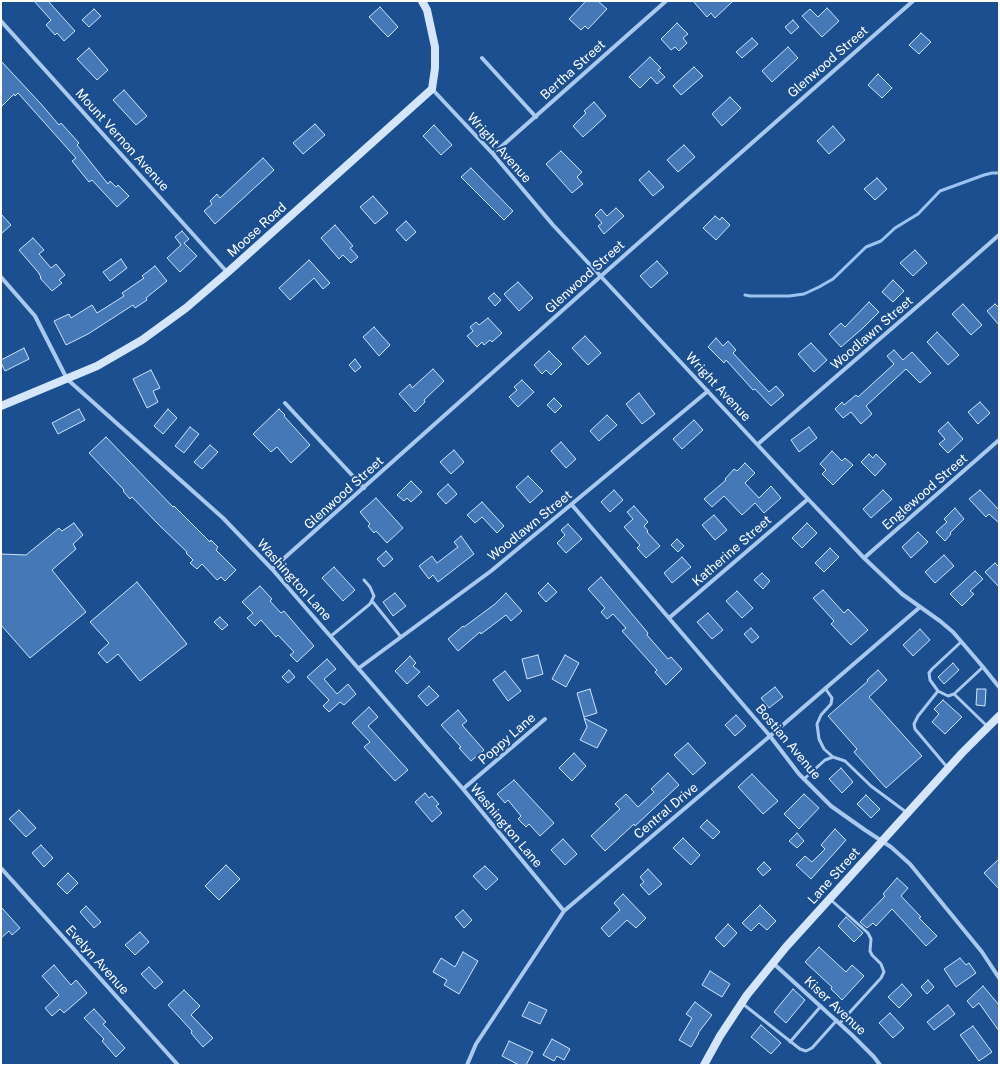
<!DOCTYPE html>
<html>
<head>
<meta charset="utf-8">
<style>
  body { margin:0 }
  #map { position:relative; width:1000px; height:1066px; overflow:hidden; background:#1b4f8f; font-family:"Public Sans",sans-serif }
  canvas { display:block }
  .frame { position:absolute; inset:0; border:2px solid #fff; pointer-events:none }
</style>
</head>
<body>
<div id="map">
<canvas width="1000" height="1066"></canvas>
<div class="frame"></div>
</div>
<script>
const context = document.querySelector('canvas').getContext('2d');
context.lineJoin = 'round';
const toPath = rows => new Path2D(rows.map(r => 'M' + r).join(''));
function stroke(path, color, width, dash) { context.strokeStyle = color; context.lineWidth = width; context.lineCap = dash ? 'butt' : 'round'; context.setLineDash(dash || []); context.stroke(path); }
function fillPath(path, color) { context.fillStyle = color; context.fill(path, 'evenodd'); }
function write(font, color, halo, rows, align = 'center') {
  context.font = font + ' "Public Sans",sans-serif'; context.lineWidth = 4; context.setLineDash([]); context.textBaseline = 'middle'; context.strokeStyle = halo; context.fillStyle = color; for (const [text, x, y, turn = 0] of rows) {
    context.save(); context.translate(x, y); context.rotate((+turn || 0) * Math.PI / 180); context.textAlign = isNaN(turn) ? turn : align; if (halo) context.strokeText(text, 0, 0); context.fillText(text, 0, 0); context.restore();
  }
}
const stream = toPath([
  [745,295,750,296,789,296,804,294,819,287,833,279,866,247,881,241,895,228,918,214,940,191,984,175,992,173,999,173]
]);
const building = toPath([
  [34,1,48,1,75,31,64,41,57,33,55,35,46,25,51,20,34,1],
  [586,1,598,1,607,9,588,29,585,26,581,30,569,19,586,1],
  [693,1,733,1,715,18,711,13,707,17,693,1],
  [380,7,398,27,388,37,369,17,380,7],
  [827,8,839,21,822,37,802,16,810,9,818,17,827,8],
  [94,9,101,16,89,27,82,20,94,9],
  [793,20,799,27,791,34,785,27,793,20],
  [677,23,688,34,683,38,687,43,679,51,675,47,671,50,661,39,677,23],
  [921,33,931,42,919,54,909,45,921,33],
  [752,38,758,44,742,58,736,52,752,38],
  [788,47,798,58,772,82,762,71,788,47],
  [89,48,108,70,97,80,77,59,89,48],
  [650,57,661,68,658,70,665,77,657,84,651,77,640,88,629,77,650,57],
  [1,61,41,104,59,125,61,123,79,143,77,145,108,184,110,181,116,187,118,185,129,196,117,207,92,180,89,182,72,161,76,158,18,93,15,96,14,94,1,107,1,61],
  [694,67,703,76,681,95,673,86,694,67],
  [878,74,892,88,882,98,868,85,878,74],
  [124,90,147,116,136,125,113,100,124,90],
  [730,97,741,108,722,126,712,114,730,97],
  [594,102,606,116,583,137,573,126,586,113,584,111,594,102],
  [315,124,325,135,303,154,293,143,315,124],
  [434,125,452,145,441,155,423,136,434,125],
  [833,126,845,140,829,154,817,141,833,126],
  [684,145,695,157,678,172,667,160,684,145],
  [561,151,582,172,577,177,583,184,572,193,546,164,561,151],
  [263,158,274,170,215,224,204,211,212,204,210,201,217,194,220,198,263,158],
  [471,168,513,211,504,220,461,177,471,168],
  [649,171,664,187,653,196,639,180,649,171],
  [877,178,887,189,875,200,864,189,877,178],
  [373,196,388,213,375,224,360,207,373,196],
  [616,208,624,216,604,234,598,226,602,223,595,215,601,209,607,216,616,208],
  [1,214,11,225,1,234,1,214],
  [715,216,720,220,722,217,730,225,716,240,703,228,715,216],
  [406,221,416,232,406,241,396,230,406,221],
  [335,225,353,246,350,248,358,257,351,263,343,255,339,259,321,238,335,225],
  [182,231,189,239,184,243,197,256,180,272,167,258,181,245,175,237,182,231],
  [33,238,44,250,39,254,51,268,56,264,65,275,59,280,62,283,52,291,40,278,41,277,38,272,19,250,33,238],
  [915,250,927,263,913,276,900,263,915,250],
  [121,259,127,268,110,281,103,272,121,259],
  [309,260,330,283,323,289,314,278,290,300,279,288,309,260],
  [657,261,668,273,651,288,640,276,657,261],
  [155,266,167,281,146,298,147,300,135,308,133,305,88,334,66,345,54,321,69,314,71,318,92,305,97,313,124,296,122,293,144,278,142,276,155,266],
  [893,280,904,291,893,302,882,292,893,280],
  [518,282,533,298,519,311,504,294,518,282],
  [494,293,501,300,495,306,488,298,494,293],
  [869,302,879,312,863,328,841,347,829,334,841,323,845,327,869,302],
  [963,304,982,325,971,335,952,314,963,304],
  [995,304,999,308,999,325,987,311,995,304],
  [488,318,502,333,492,342,490,340,484,345,482,342,477,347,467,336,473,331,470,327,476,322,479,325,488,318],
  [374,327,390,345,379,356,363,337,374,327],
  [937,332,959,355,948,365,927,342,937,332],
  [585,336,601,353,588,365,572,348,585,336],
  [716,338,723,346,728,341,736,350,733,353,769,392,776,386,784,395,771,406,755,389,753,390,726,360,724,363,708,347,716,338],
  [811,343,827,360,814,372,798,354,811,343],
  [24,348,29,359,5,371,1,363,1,360,24,348],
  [894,350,903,360,912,352,931,373,920,383,906,369,866,406,872,414,861,424,851,412,843,418,835,409,842,402,844,405,856,395,858,397,894,364,887,356,894,350],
  [549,351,562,364,551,375,546,370,542,374,534,365,549,351],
  [355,359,361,367,355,372,349,365,355,359],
  [433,369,444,381,424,400,425,402,415,412,399,394,410,384,412,388,433,369],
  [151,370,160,388,153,391,158,402,147,408,133,379,151,370],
  [522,380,534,392,518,407,509,397,517,390,514,387,522,380],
  [639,393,655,414,642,424,626,404,639,393],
  [554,398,562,406,555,413,547,405,554,398],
  [980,402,990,413,978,424,968,412,980,402],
  [79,409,85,420,58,434,52,423,79,409],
  [168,409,177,418,163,434,154,426,168,409],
  [279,409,285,415,284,416,310,445,291,463,277,447,271,452,253,434,279,409],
  [607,415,617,425,599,441,590,431,607,415],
  [694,420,703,430,682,449,673,439,694,420],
  [948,422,963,439,948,453,939,444,945,439,938,431,948,422],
  [190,427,199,434,184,453,175,446,190,427],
  [809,427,817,438,799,452,791,440,809,427],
  [106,437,173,507,174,506,210,542,211,540,218,547,216,550,236,570,225,581,221,577,217,580,202,564,197,569,190,563,193,560,186,553,187,552,159,525,132,497,130,499,123,491,124,490,89,453,106,437],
  [561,442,576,459,566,468,551,451,561,442],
  [210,445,218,452,202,469,194,462,210,445],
  [454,450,464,462,451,474,440,462,454,450],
  [832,451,842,461,845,458,853,465,833,485,822,474,826,470,820,464,832,451],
  [869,454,873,458,876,454,886,464,875,476,861,462,869,454],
  [745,463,755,473,745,483,759,498,771,486,781,498,764,513,755,503,742,515,724,496,712,507,704,499,726,480,725,479,734,469,737,471,745,463],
  [528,476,543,491,530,503,516,487,528,476],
  [411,481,422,492,411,502,407,498,404,501,397,495,411,481],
  [448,484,457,494,446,504,437,494,448,484],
  [614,490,623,500,610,512,601,502,614,490],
  [883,490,892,499,871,518,863,509,883,490],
  [980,490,999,510,999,523,989,514,986,517,969,499,980,490],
  [376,498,403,528,387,543,376,531,374,533,368,526,370,524,360,512,376,498],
  [482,502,504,526,497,533,482,517,475,523,467,515,482,502],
  [634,506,648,522,644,526,648,531,647,532,660,546,646,558,637,548,640,545,624,527,633,519,627,512,634,506],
  [955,508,964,519,950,533,951,534,945,541,936,532,947,522,944,519,955,508],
  [714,515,727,530,715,540,702,525,714,515],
  [74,523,83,535,73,544,76,549,52,570,86,612,30,658,1,625,1,554,26,555,59,528,62,531,74,523],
  [807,523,817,533,802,548,792,538,807,523],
  [568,524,582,539,566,553,557,543,565,535,561,530,568,524],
  [918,532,928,542,911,558,902,547,918,532],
  [461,536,474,554,438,582,433,575,429,579,419,566,432,556,437,563,458,547,454,542,461,536],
  [677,539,684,546,678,552,671,545,677,539],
  [830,548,839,557,824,572,815,563,830,548],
  [386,551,393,559,384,567,377,559,386,551],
  [944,555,954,566,935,583,925,572,944,555],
  [682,557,691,567,672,583,664,573,682,557],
  [995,563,999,567,999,587,985,572,995,563],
  [334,567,355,590,343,601,322,578,334,567],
  [975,571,983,579,970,591,974,594,962,606,950,594,975,571],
  [762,573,770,581,763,589,754,580,762,573],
  [601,577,648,633,647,635,668,659,671,657,682,669,666,685,655,672,657,670,622,631,626,628,613,614,607,619,601,612,605,608,588,589,601,577],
  [137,582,187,644,140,681,118,654,107,663,98,653,109,643,90,622,137,582],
  [548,583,557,592,546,602,538,593,548,583],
  [260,586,272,599,270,601,281,613,284,611,314,646,297,662,290,655,294,652,278,635,276,637,261,620,255,626,247,618,253,613,242,602,260,586],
  [823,590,844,613,848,609,868,630,851,645,831,624,834,621,813,598,823,590],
  [737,591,753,608,742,618,726,601,737,591],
  [395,593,406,606,393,616,383,602,395,593],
  [506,593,522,611,511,621,506,615,481,634,480,632,458,651,448,639,463,626,464,627,495,604,506,593],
  [708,613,723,630,712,639,697,622,708,613],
  [220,617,228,625,222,630,214,622,220,617],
  [751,628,759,637,752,643,744,634,751,628],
  [920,629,930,640,913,656,903,645,920,629],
  [538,655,543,674,527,679,522,659,538,655],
  [565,655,579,663,566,687,552,679,565,655],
  [410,656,416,663,413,666,420,672,407,684,395,671,410,656],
  [327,659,336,669,324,679,337,694,348,684,356,694,344,705,340,702,329,712,323,706,329,700,307,677,327,659],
  [953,663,959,670,944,684,938,677,953,663],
  [289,670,295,677,288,683,282,677,289,670],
  [878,670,887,680,869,697,922,756,886,788,854,752,857,749,828,716,868,681,867,680,878,670],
  [505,671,521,691,508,701,493,680,505,671],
  [429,686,439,696,427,706,418,696,429,686],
  [775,687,783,697,769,708,761,698,775,687],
  [590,689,597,713,584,717,577,693,590,689],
  [977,689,986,689,985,706,976,705,977,689],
  [943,700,962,717,945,734,932,722,939,714,934,709,943,700],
  [369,707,378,717,368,726,408,770,395,781,364,747,370,742,352,723,369,707],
  [458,710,467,721,462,725,484,750,471,761,459,748,461,747,441,725,458,710],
  [736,715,746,726,735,736,725,725,736,715],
  [584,718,607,730,597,748,580,740,587,727,584,718],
  [688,743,706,763,693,775,674,755,688,743],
  [574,753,586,766,572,781,559,768,574,753],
  [841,768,853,782,842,793,829,779,841,768],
  [668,773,679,785,635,826,634,824,605,851,591,836,620,809,615,804,626,794,638,807,654,792,651,789,668,773],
  [752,774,778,801,763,814,738,787,752,774],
  [514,780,554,823,540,836,529,824,526,827,518,819,521,816,508,800,505,803,497,794,514,780],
  [425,793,429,798,432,796,439,804,436,806,442,813,432,822,415,802,425,793],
  [804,794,819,808,799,829,784,814,804,794],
  [866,795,880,809,871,818,857,804,866,795],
  [19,810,36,828,26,837,9,819,19,810],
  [707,820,720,832,713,839,700,827,707,820],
  [835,829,846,840,811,879,796,865,805,856,812,862,825,849,821,845,835,829],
  [797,833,804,841,797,848,789,841,797,833],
  [683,838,700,855,691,865,673,848,683,838],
  [563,839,577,854,565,865,551,850,563,839],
  [41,845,53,858,44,867,32,853,41,845],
  [999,859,999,889,984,873,999,859],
  [764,862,771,869,763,876,757,869,764,862],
  [226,865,240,879,219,900,205,886,226,865],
  [485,866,498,879,486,890,473,876,485,866],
  [648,869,662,884,649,895,640,885,644,882,640,877,648,869],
  [68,873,78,883,67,894,57,884,68,873],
  [897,878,908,888,901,896,921,917,919,918,937,936,926,946,892,909,876,926,873,923,867,928,860,922,885,896,883,894,897,878],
  [623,894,646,918,636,928,627,920,609,937,601,928,620,910,614,903,623,894],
  [760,905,776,921,767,930,759,923,751,931,742,923,760,905],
  [86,906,101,922,94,928,80,912,86,906],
  [1,907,20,928,12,935,9,931,1,938,1,907],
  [463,910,472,920,464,928,455,917,463,910],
  [846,917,863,933,854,942,838,926,846,917],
  [728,924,737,933,724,947,715,938,728,924],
  [140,932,149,942,135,955,125,945,140,932],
  [819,947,846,972,852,965,864,976,842,1000,831,989,832,987,805,962,819,947],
  [463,952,478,961,459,994,444,985,447,980,433,972,441,958,455,967,463,952],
  [960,958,966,965,969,963,976,973,956,987,944,969,960,958],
  [54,965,71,985,76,980,87,993,64,1013,60,1009,52,1016,45,1008,59,995,42,976,54,965],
  [149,967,163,982,155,989,141,974,149,967],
  [710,971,730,984,722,997,702,985,710,971],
  [928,980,934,987,927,994,921,987,928,980],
  [902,984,912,995,899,1008,888,997,902,984],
  [983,986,999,1005,999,1031,979,1003,973,1008,967,1001,983,986],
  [793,989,805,1000,786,1023,774,1012,793,989],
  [184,990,200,1006,191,1015,213,1038,203,1047,191,1033,192,1031,168,1005,184,990],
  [529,1002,547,1010,540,1024,522,1016,529,1002],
  [695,1002,712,1015,698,1033,699,1033,691,1047,679,1040,692,1018,686,1014,695,1002],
  [948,1005,955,1014,934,1030,927,1022,948,1005],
  [94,1009,106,1022,103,1024,125,1048,116,1057,102,1041,104,1039,84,1018,94,1009],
  [890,1013,904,1028,893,1038,879,1023,890,1013],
  [761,1025,781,1043,771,1054,751,1037,761,1025],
  [973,1026,992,1052,979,1061,960,1035,973,1026],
  [552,1039,570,1049,564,1060,557,1056,554,1061,543,1055,552,1039],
  [509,1041,533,1052,526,1065,519,1065,502,1056,509,1041]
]);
const lane = toPath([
  [372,601,401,637],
  [331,636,370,604,374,596,370,587,364,580],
  [961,642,932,669,929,673,930,680,938,691,948,696,954,694,983,667],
  [825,688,832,698,831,704,821,715,817,724,819,739,824,749,833,757],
  [938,691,918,716,914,724,915,729,947,767],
  [954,694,987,726],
  [804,779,825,760,833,757,845,761,871,786,906,812],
  [831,900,868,933,871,939,870,951,872,955,881,964,884,972,881,978,840,1023],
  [743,1004,800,1049,806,1051,812,1048,837,1020],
  [790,1042,821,1006]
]);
const street = toPath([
  [1,21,227,272],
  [482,58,536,117],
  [432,89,493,154,553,225,808,499,864,558,902,594,940,621,953,632,983,667,999,687],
  [493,154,666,1],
  [1,277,35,316,67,379,223,518,272,569,463,789,564,911],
  [285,403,364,488],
  [758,444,949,279,999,235],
  [572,505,770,736,799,774,831,806,865,830,891,847,910,864,982,952,999,978],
  [864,558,999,440],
  [272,569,601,276,913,1],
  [669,618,808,499],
  [359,668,491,571,708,391],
  [463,789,545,719],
  [1,868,178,1065],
  [773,963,852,1035,874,1057,880,1065],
  [467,1065,476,1044,564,911,770,736,920,607]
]);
const secondary = toPath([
  [1,406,97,366,142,340,186,308,228,272,432,89,435,68,435,47,427,10,422,1],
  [704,1065,720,1036,747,995,786,947,962,753,999,716]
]);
const streetNames = [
  ["Glenwood Street",828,62,-41],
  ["Bertha Street",573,70,-42],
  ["Mount Vernon Avenue",122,140,48],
  ["Wright Avenue",499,148,48],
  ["Moose Road",257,230,-42],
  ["Glenwood Street",585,277,-42],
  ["Woodlawn Street",872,333,-41],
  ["Wright Avenue",718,387,47],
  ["Englewood Street",925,492,-41],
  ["Glenwood Street",344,493,-42],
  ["Woodlawn Street",530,526,-39],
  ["Katherine Street",732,551,-41],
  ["Washington Lane",294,580,48],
  ["Poppy Lane",507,739,-41],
  ["Bostian Avenue",788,742,50],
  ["Central Drive",666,811,-40],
  ["Washington Lane",506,826,50],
  ["Lane Street",834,876,-48],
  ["Evelyn Avenue",97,960,48],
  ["Kiser Avenue",835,1006,43]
];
stroke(stream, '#9cc4f0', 3);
fillPath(building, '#4478b7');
stroke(building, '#cfe3fa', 1);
stroke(lane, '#a9c9ee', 3);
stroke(street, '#a9c9ee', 4);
stroke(secondary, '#d6e6fa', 8);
write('13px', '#fff', '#1b4f8f', streetNames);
</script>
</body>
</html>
